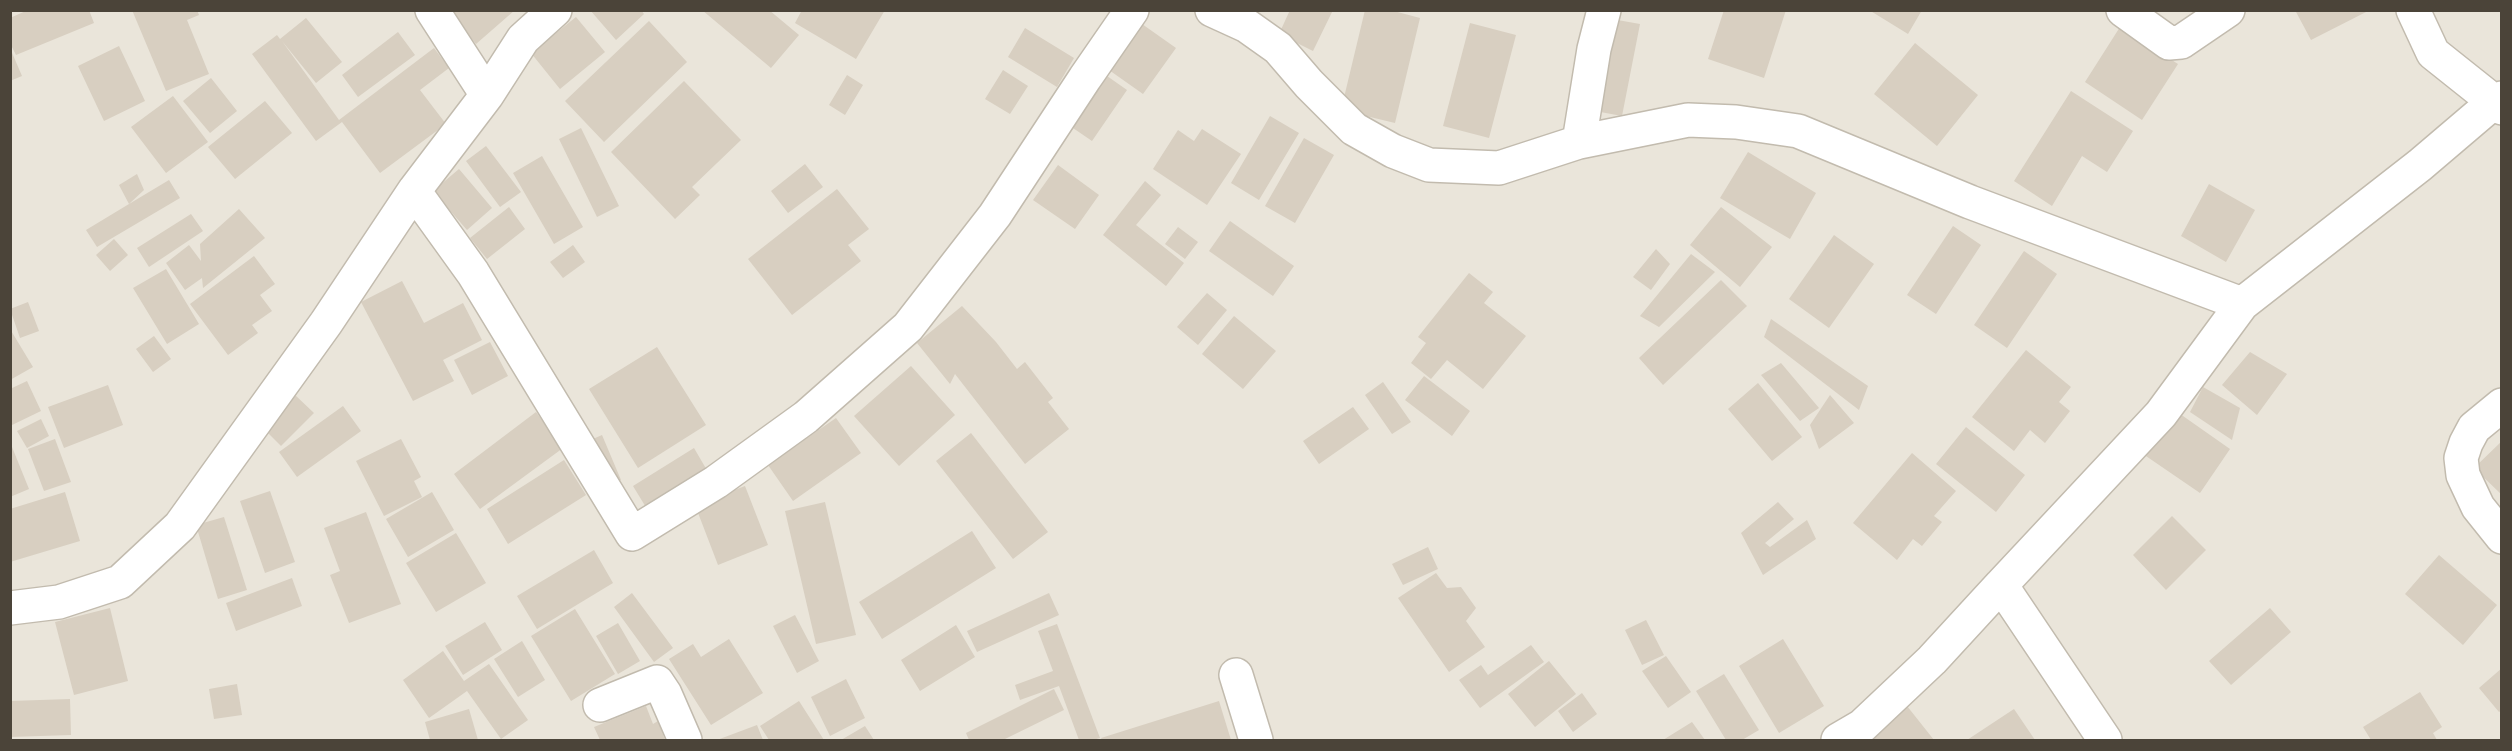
<!DOCTYPE html>
<html>
<head>
<meta charset="utf-8">
<style>
  body { margin:0 }
  #map { position:relative; width:2512px; height:751px; overflow:hidden; background:#f6f3ec; font-family:"Work Sans",sans-serif }
  canvas { display:block }
  .frame { position:absolute; inset:0; border:12px solid #4b4439; pointer-events:none }
</style>
</head>
<body>
<div id="map">
<canvas width="2512" height="751"></canvas>
<div class="frame"></div>
</div>
<script>
const context = document.querySelector('canvas').getContext('2d');
context.lineJoin = 'round';
function fillPath(path, color) { context.fillStyle = color; context.fill(path, 'evenodd'); }
const toPath = rows => new Path2D(rows.map(r => 'M' + r).join(''));
function stroke(path, color, width, dash) { context.strokeStyle = color; context.lineWidth = width; context.lineCap = dash ? 'butt' : 'round'; context.setLineDash(dash || []); context.stroke(path); }
const residential = toPath([
  [11,11,2501,11,2501,740,11,740]
]);
const building = toPath([
  [28,10,89,10,94,23,16,55,10,43,10,18],
  [132,10,197,10,199,15,187,20,209,74,166,91],
  [441,10,515,10,476,44,450,12],
  [590,10,641,10,644,14,616,40],
  [702,10,769,10,799,35,771,68],
  [802,10,885,10,856,59,795,23],
  [1290,10,1333,10,1313,51,1279,34],
  [1365,10,1390,10,1420,18,1395,123,1341,110],
  [1724,10,1786,10,1764,78,1708,59],
  [1869,10,1922,10,1908,34],
  [2295,10,2370,10,2311,40],
  [576,17,605,52,560,89,531,53],
  [306,18,342,62,316,83,282,41,339,120,434,48,449,68,420,90,446,124,380,173,342,122,316,141,252,54,277,35,280,39],
  [1612,19,1640,24,1622,116,1595,111],
  [649,21,687,62,604,142,565,101],
  [1470,23,1516,35,1489,138,1443,126],
  [1142,24,1176,48,1143,94,1109,70],
  [2120,27,2178,64,2142,120,2085,82],
  [1025,28,1074,58,1057,87,1008,57],
  [398,32,415,55,358,97,342,75],
  [1915,43,1978,95,1937,146,1874,94],
  [119,46,145,101,104,121,78,66],
  [10,48,22,76,10,81],
  [1003,70,1028,86,1010,114,985,99],
  [847,75,863,85,845,115,829,105],
  [1107,76,1127,90,1092,141,1073,128],
  [211,78,237,111,210,133,183,101],
  [684,81,741,140,692,187,700,195,675,219,611,152],
  [2071,91,2133,131,2107,172,2082,156,2052,206,2014,181],
  [173,96,208,142,166,173,131,127],
  [265,101,292,133,235,179,208,147],
  [1270,116,1299,133,1259,200,1231,183],
  [581,128,619,206,597,217,559,139],
  [1202,129,1241,154,1207,205,1153,169,1178,130,1194,141],
  [1304,138,1334,155,1295,223,1265,206],
  [486,146,521,192,500,207,466,161],
  [1748,152,1816,193,1790,239,1720,198],
  [542,156,583,227,554,244,513,173],
  [805,164,823,187,788,213,771,191],
  [1058,165,1099,195,1075,229,1033,200],
  [459,169,492,208,467,230,433,191],
  [137,174,144,190,129,204,169,180,180,198,97,247,86,230,129,204,119,185],
  [1145,181,1161,195,1136,225,1184,263,1166,286,1103,235],
  [2209,184,2255,210,2226,262,2181,236],
  [837,189,869,229,848,245,861,261,792,315,748,259],
  [509,207,525,229,487,259,470,238],
  [1721,207,1772,247,1740,287,1690,245],
  [239,209,265,238,203,288,202,278,185,290,166,263,189,245,201,261,200,244],
  [191,214,203,231,149,267,137,248],
  [1230,221,1294,266,1273,296,1209,251],
  [1953,226,1981,245,1936,314,1907,295],
  [1178,227,1198,242,1185,259,1165,244],
  [1834,235,1874,264,1829,328,1789,299],
  [114,239,128,255,110,271,96,255],
  [573,245,585,262,563,278,550,262],
  [1656,249,1670,264,1651,290,1633,277],
  [2024,251,2057,274,2007,348,1974,325],
  [1691,254,1715,272,1659,327,1640,316],
  [254,256,275,284,260,295,272,311,252,325,258,333,228,355,190,304],
  [166,269,199,324,167,344,133,288],
  [1469,273,1493,292,1484,303,1526,336,1483,389,1447,360,1431,379,1411,363,1426,343,1418,337],
  [1721,280,1747,306,1663,385,1639,358],
  [402,281,424,323,463,303,482,340,443,360,454,381,413,401,361,302],
  [1207,293,1227,310,1198,345,1177,327],
  [28,302,39,331,20,338,10,309],
  [962,306,996,342,1017,369,1025,362,1053,398,1048,402,1069,429,1025,464,955,374,950,384,917,343],
  [1234,316,1276,351,1243,389,1202,354],
  [1771,319,1868,386,1859,410,1764,337],
  [10,329,33,367,10,380],
  [154,336,171,359,153,372,136,349],
  [490,342,508,376,472,395,454,360],
  [657,347,706,425,638,468,589,389],
  [2026,350,2071,387,2059,402,2070,411,2045,443,2030,430,2014,451,1972,417],
  [2250,352,2287,374,2257,415,2222,385],
  [1781,363,1819,408,1800,421,1761,375],
  [911,366,955,415,899,466,854,416],
  [1424,376,1470,411,1452,436,1405,400],
  [27,381,41,411,10,426,10,389],
  [1383,382,1411,422,1392,434,1365,395],
  [1758,383,1802,437,1772,461,1728,409],
  [108,385,123,425,64,448,48,407],
  [2203,387,2240,408,2232,440,2190,412],
  [295,395,314,413,281,446,263,428],
  [1830,395,1854,423,1819,449,1810,425],
  [343,406,361,431,297,477,279,452],
  [1353,407,1369,429,1319,464,1303,441],
  [2173,409,2230,449,2200,493,2143,454],
  [536,412,563,448,480,509,454,474],
  [836,418,861,453,793,501,768,465],
  [41,419,49,436,27,448,17,431],
  [1966,427,2025,475,1996,512,1936,464],
  [971,433,1048,532,1013,559,936,461],
  [602,435,621,480,605,486,586,442],
  [55,439,71,482,44,491,28,449],
  [401,439,421,477,414,481,422,497,384,516,356,461],
  [2502,441,2502,495,2474,468],
  [10,442,29,489,10,497],
  [694,448,708,472,647,509,633,486],
  [1912,453,1956,491,1934,516,1942,522,1922,546,1913,539,1897,560,1853,523],
  [564,460,586,495,508,544,487,509],
  [745,486,768,545,718,565,695,505],
  [270,491,295,562,265,573,240,501],
  [65,492,80,541,10,562,10,509],
  [432,492,454,530,408,557,386,519],
  [825,502,856,635,816,644,785,511],
  [1778,502,1794,519,1765,543,1770,547,1807,520,1816,539,1763,575,1741,533],
  [366,512,401,604,349,623,330,575,340,571,324,528],
  [2172,516,2206,550,2166,590,2133,555],
  [224,517,247,590,218,599,196,525],
  [972,531,996,568,882,639,859,602],
  [456,533,486,583,436,612,406,563],
  [1428,547,1438,569,1403,585,1392,564],
  [594,550,613,583,537,629,517,596],
  [2439,555,2497,605,2463,645,2405,594],
  [1436,573,1447,588,1461,587,1476,608,1466,621,1485,647,1449,672,1398,598],
  [292,578,302,606,236,631,226,603],
  [632,593,673,648,654,662,614,607],
  [1049,593,1059,615,977,652,967,631],
  [110,608,128,681,74,695,55,622],
  [2270,608,2291,632,2231,685,2209,661],
  [575,609,615,674,571,701,531,636],
  [795,615,819,661,797,673,773,626],
  [1646,620,1664,655,1642,665,1625,630],
  [485,622,502,650,463,675,445,646],
  [618,623,640,661,618,674,596,636],
  [1057,624,1100,738,1093,740,1079,740,1059,686,1020,700,1015,685,1053,671,1038,631],
  [956,625,975,657,920,691,901,660],
  [729,639,763,693,711,725,669,659,693,644,701,657],
  [1783,639,1824,706,1779,733,1739,666],
  [522,641,545,680,518,697,494,659],
  [1531,645,1544,662,1480,708,1459,680,1481,665,1488,675],
  [443,651,464,681,489,664,528,720,501,739,467,691,429,718,403,680],
  [1666,656,1691,692,1668,708,1642,671],
  [1549,661,1576,694,1535,727,1508,694],
  [2502,668,2502,710,2499,712,2479,688],
  [1724,674,1759,730,1742,740,1726,740,1696,691],
  [846,679,865,718,830,736,811,697],
  [237,684,242,715,214,719,209,689],
  [1054,689,1064,710,1005,739,1006,740,969,740,966,733],
  [2420,692,2442,727,2433,733,2437,740,2371,740,2363,727],
  [1582,693,1597,714,1573,732,1558,711],
  [70,699,71,735,10,737,10,701],
  [799,701,824,740,769,740,760,726],
  [1219,701,1231,740,1102,740,1101,738],
  [646,706,653,724,658,721,665,740,600,740,594,727],
  [1907,706,1934,740,1864,740],
  [469,709,478,740,430,740,425,722],
  [2014,709,2035,740,1967,740],
  [1692,722,1705,740,1663,740],
  [757,725,763,740,717,740],
  [865,726,874,740,841,740]
]);
const minor = toPath([
  [432,10,487,95],
  [1212,10,1247,26,1278,48,1309,84,1354,129,1393,151,1429,165,1499,168,1579,142,1688,120,1736,122,1798,131,1970,202,2242,304],
  [2123,10,2169,43,2181,42,2228,10],
  [2413,10,2433,53,2502,108],
  [1579,142,1594,49,1604,10],
  [414,191,473,273,632,534,716,482,806,417,908,327,995,215,1085,78,1132,10],
  [2502,405,2474,428,2466,443,2461,458,2463,475,2478,507,2502,537],
  [10,608,59,602,120,582,180,526,326,323,414,191,487,95,523,39,555,10],
  [1236,675,1256,740],
  [600,705,657,682,665,694,685,740],
  [1838,740,1862,726,1932,660,2001,585],
  [2105,740,2001,585,2161,414,2242,304,2420,165,2494,102,2502,98]
]);
fillPath(residential, '#eae5da');
fillPath(building, '#d8cfc1');
stroke(minor, '#c2bbae', 36);
stroke(minor, '#fff', 33);
</script>
</body>
</html>
